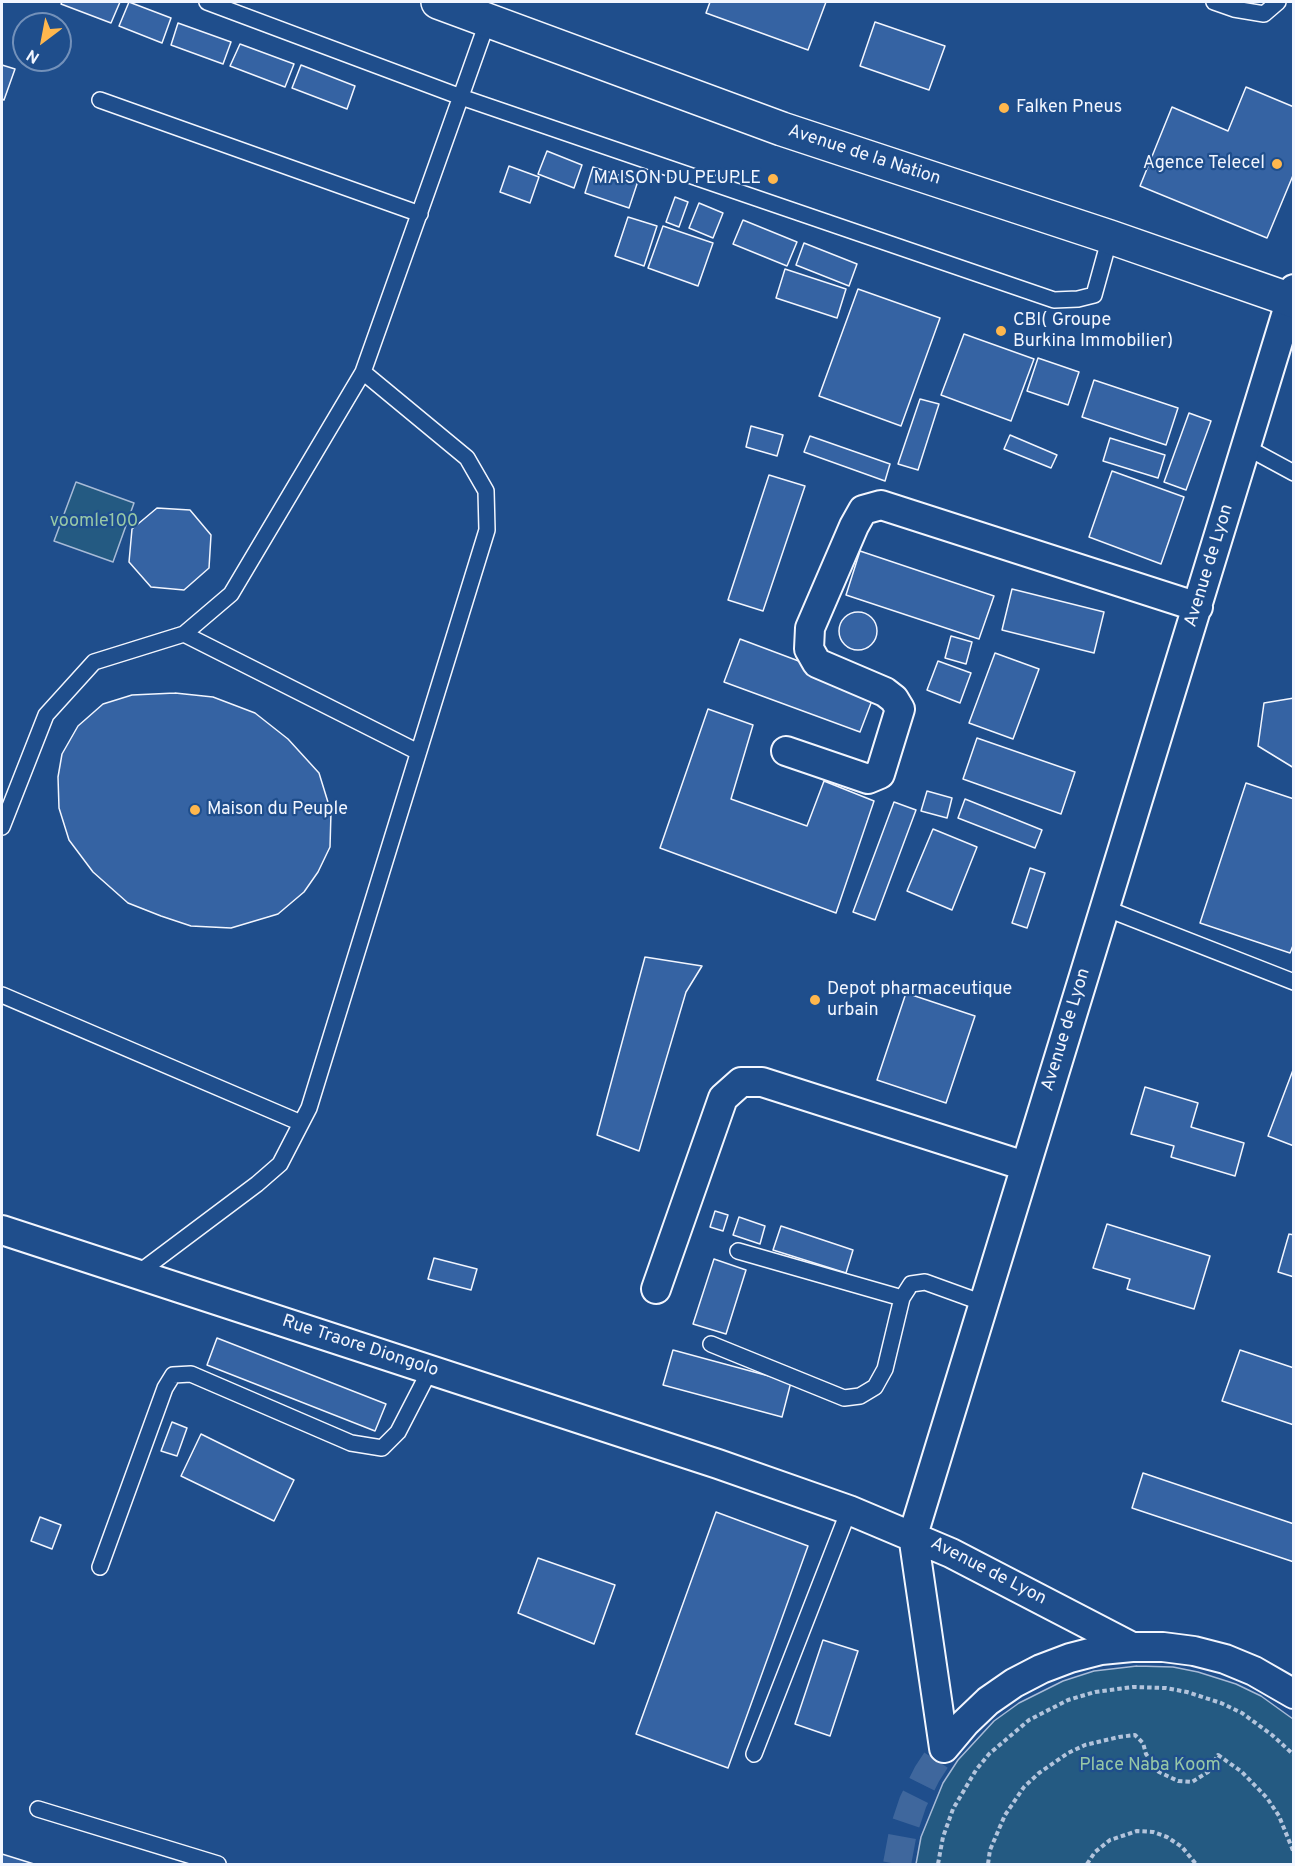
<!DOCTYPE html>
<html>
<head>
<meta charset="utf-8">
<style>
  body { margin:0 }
  #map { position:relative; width:1295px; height:1866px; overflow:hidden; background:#1f4e8c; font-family:Overpass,sans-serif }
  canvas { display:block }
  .frame { position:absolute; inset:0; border:3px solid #f2f6ff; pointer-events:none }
  .north { position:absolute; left:12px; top:12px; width:60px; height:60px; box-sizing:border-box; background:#1f4e8c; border:2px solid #7391ba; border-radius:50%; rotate:212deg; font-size:16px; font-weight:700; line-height:24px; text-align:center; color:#f2f6ff }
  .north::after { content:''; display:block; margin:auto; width:21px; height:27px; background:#ffb74d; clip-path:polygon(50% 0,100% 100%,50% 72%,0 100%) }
</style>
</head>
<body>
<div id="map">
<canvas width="1295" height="1866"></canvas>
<div class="frame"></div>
<div class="north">N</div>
</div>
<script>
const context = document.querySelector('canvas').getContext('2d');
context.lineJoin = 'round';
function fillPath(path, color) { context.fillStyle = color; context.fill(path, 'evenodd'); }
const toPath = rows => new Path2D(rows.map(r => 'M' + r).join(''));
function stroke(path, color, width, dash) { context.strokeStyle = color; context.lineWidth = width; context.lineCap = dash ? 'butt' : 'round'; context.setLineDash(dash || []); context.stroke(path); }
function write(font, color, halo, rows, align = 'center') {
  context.font = font + ' Overpass,sans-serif'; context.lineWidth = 4.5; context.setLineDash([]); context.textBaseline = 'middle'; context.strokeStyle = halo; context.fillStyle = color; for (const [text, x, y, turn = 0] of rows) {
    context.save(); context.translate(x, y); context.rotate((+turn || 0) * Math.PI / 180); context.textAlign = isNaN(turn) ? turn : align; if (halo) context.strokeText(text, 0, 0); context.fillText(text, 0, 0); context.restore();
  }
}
const green = toPath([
  [76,482,134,503,113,562,54,541,76,482],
  [1137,1666,1173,1667,1198,1672,1236,1684,1261,1696,1293,1719,1293,1864,916,1864,921,1837,943,1783,958,1760,994,1721,1019,1703,1063,1681,1094,1671,1137,1666]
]);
const building = toPath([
  [62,2,120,2,111,23,61,4,62,2],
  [129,2,171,18,162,43,119,26,129,2],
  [710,2,826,2,808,50,706,13,710,2],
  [875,22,945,46,929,90,860,66,875,22],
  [178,23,231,42,223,64,171,45,178,23],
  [240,44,294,64,285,87,230,66,240,44],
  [2,65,15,69,4,100,2,99,2,65],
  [301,65,355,86,347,109,292,88,301,65],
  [1246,87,1294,107,1294,173,1267,238,1140,186,1172,107,1228,131,1246,87],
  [547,151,582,165,574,188,538,174,547,151],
  [509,166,539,177,530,203,500,192,509,166],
  [593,167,638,181,629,208,585,193,593,167],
  [675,197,688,202,679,227,666,222,675,197],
  [699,203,723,213,713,238,689,228,699,203],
  [628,217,657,226,644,266,615,256,628,217],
  [743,220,797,242,787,266,733,244,743,220],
  [663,226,713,243,698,286,648,268,663,226],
  [804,243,857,264,849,286,796,265,804,243],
  [785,269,846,289,837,318,776,298,785,269],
  [858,289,940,318,901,426,819,396,858,289],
  [964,334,1034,359,1011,421,941,395,964,334],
  [1038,358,1079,372,1068,405,1027,391,1038,358],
  [1094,380,1178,408,1166,445,1082,417,1094,380],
  [920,399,939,404,918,470,898,464,920,399],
  [1189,413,1211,421,1186,490,1164,482,1189,413],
  [751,426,783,435,777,456,746,447,751,426],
  [1010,435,1057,455,1051,468,1004,449,1010,435],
  [810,436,890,464,885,481,804,452,810,436],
  [1110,438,1165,455,1158,478,1103,461,1110,438],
  [1112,471,1184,497,1161,564,1089,537,1112,471],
  [769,475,805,486,763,611,728,600,769,475],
  [157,508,190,510,211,535,209,568,184,590,151,587,129,562,132,529,157,508],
  [860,551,994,596,979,639,846,595,860,551],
  [1012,589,1104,612,1094,653,1002,630,1012,589],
  '839 631a19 19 0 1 1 38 0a19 19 0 1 1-38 0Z',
  [951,636,972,642,966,664,945,658,951,636],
  [740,639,876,690,860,732,724,682,740,639],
  [995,653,1039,669,1013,739,969,723,995,653],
  [938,661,971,673,960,703,927,690,938,661],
  [175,693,213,697,255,713,288,739,319,773,331,812,330,847,318,872,304,892,278,914,231,928,191,926,161,916,128,903,93,872,69,840,59,808,58,777,62,754,78,726,103,704,132,695,175,693],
  [1294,698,1294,768,1258,746,1264,703,1294,698],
  [708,709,753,725,731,799,807,826,824,781,874,801,836,913,660,848,708,709],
  [977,738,1075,772,1061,814,963,779,977,738],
  [1246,783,1294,799,1294,943,1290,953,1200,923,1246,783],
  [927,791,952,798,947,818,921,811,927,791],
  [965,799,1042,830,1035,848,958,818,965,799],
  [894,802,916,810,875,920,853,912,894,802],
  [933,829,977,847,952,910,907,891,933,829],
  [1030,868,1045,873,1027,928,1012,923,1030,868],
  [645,957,702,966,686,992,639,1151,597,1135,645,957],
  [906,993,975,1016,946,1103,877,1080,906,993],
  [1293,1070,1294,1070,1294,1146,1268,1136,1293,1070],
  [1145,1087,1198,1103,1191,1127,1244,1143,1235,1176,1171,1157,1174,1146,1131,1134,1145,1087],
  [715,1211,728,1215,723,1231,710,1227,715,1211],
  [739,1217,765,1226,760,1244,733,1235,739,1217],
  [1107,1224,1210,1256,1194,1309,1127,1289,1130,1279,1093,1268,1107,1224],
  [781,1226,853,1250,846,1273,773,1250,781,1226],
  [1289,1234,1294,1235,1294,1277,1278,1272,1289,1234],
  [434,1258,477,1269,471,1290,428,1279,434,1258],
  [714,1259,746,1270,726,1334,693,1324,714,1259],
  [217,1338,386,1404,375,1431,207,1365,217,1338],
  [673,1350,791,1382,782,1417,663,1385,673,1350],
  [1240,1350,1294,1368,1294,1425,1222,1401,1240,1350],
  [172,1422,187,1428,177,1456,161,1451,172,1422],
  [201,1434,294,1480,274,1521,181,1476,201,1434],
  [1143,1473,1294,1524,1294,1562,1132,1508,1143,1473],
  [716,1512,808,1546,728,1768,636,1734,716,1512],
  [40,1517,61,1525,52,1549,31,1541,40,1517],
  [538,1558,615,1585,594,1644,518,1613,538,1558],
  [823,1640,858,1651,830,1736,795,1724,823,1640],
  [2,1854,34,1864,2,1864,2,1854]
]);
const streetTunnel = toPath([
  [897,1864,903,1832,913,1802,927,1774,944,1748]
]);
const path = toPath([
  [938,1864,943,1837,953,1809,976,1770,989,1754,1029,1720,1068,1700,1095,1692,1133,1687,1166,1688,1187,1692,1221,1703,1242,1713,1272,1735,1294,1755],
  [988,1864,990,1850,1005,1815,1024,1787,1039,1773,1068,1753,1085,1745,1119,1737,1135,1735,1143,1743,1146,1754,1159,1772,1178,1781,1192,1782,1208,1772,1218,1755,1242,1772,1267,1798,1279,1816,1294,1853],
  [1087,1864,1095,1852,1110,1840,1137,1831,1153,1832,1167,1837,1182,1847,1196,1864]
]);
const lane = toPath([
  [207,2,461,97,1054,300,1078,299,1094,295,1110,237],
  [1214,2,1234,9,1264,14,1278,2],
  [100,100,420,214],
  [1246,447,1294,473],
  [184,634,418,752],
  [2,827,46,715,94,662,184,634,231,594,363,372,488,20],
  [1105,908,1294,982],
  [2,995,301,1123],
  [738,1251,902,1298],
  [137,1274,257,1184,280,1164,309,1108,487,530,486,491,467,458,363,372],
  [711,1344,844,1398,860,1396,875,1387,885,1369,902,1298,911,1284,925,1282,983,1303],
  [100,1567,165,1388,173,1375,191,1374,351,1443,382,1448,398,1432,430,1370],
  [754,1754,849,1510],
  [38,1809,218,1864]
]);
const street = toPath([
  [786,751,868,779,880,774,900,709,894,699,885,692,817,663,809,649,810,628,854,526,863,510,881,505,1198,607],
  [2,1230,718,1464,849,1510,951,1553,1132,1647],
  [656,1289,723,1098,741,1082,762,1082,1025,1166],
  [944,1748,913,1535,1294,289],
  [944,1748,965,1723,988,1701,1014,1683,1041,1669,1070,1658,1101,1650,1132,1647,1163,1647,1194,1651,1225,1659,1254,1671,1294,1694]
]);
const highway = toPath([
  [438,2,782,129,1110,237,1294,301]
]);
const markers = [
  [1004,108,6,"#ffb74d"],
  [1277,164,6,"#ffb74d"],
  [773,179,6,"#ffb74d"],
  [1001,331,6,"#ffb74d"],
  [195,810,6,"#ffb74d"],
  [815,1000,6,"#ffb74d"]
];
const poiNames = [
  ["Falken Pneus",1016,108],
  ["Agence Telecel",1265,164,"right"],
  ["MAISON DU PEUPLE",761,179,"right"],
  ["CBI( Groupe",1013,321],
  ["Burkina Immobilier)",1013,342],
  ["Maison du Peuple",207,810],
  ["Depot pharmaceutique",827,990],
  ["urbain",827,1011]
];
const streetNames = [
  ["Avenue de la Nation",864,156,18],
  ["Avenue de Lyon",1210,566,-73],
  ["Avenue de Lyon",1067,1030,-73],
  ["Rue Traore Diongolo",360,1347,18],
  ["Avenue de Lyon",988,1572,27]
];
const parkNames = [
  ["voomle100",94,522],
  ["Place Naba Koom",1150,1766]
];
fillPath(green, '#245a82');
stroke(green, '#a8bbd7', 1.5);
fillPath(building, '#3563a3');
stroke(building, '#f2f6ff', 1.5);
stroke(streetTunnel, '#3f679d', 28, [28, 14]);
stroke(lane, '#f2f6ff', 18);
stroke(street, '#f2f6ff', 32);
stroke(highway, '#f2f6ff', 36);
stroke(path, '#b3c4dc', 4, [4.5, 3]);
stroke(lane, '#1f4e8c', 15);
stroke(street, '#1f4e8c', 28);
stroke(highway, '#1f4e8c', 33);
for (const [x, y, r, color] of markers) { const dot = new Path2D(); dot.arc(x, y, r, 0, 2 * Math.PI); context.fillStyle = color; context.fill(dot); stroke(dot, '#1f4e8c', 2); }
write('18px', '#f2f6ff', '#1f4e8c', poiNames, 'left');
write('18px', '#f2f6ff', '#1f4e8c', streetNames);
write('18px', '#97c8a6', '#1f4e8c', parkNames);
</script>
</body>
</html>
